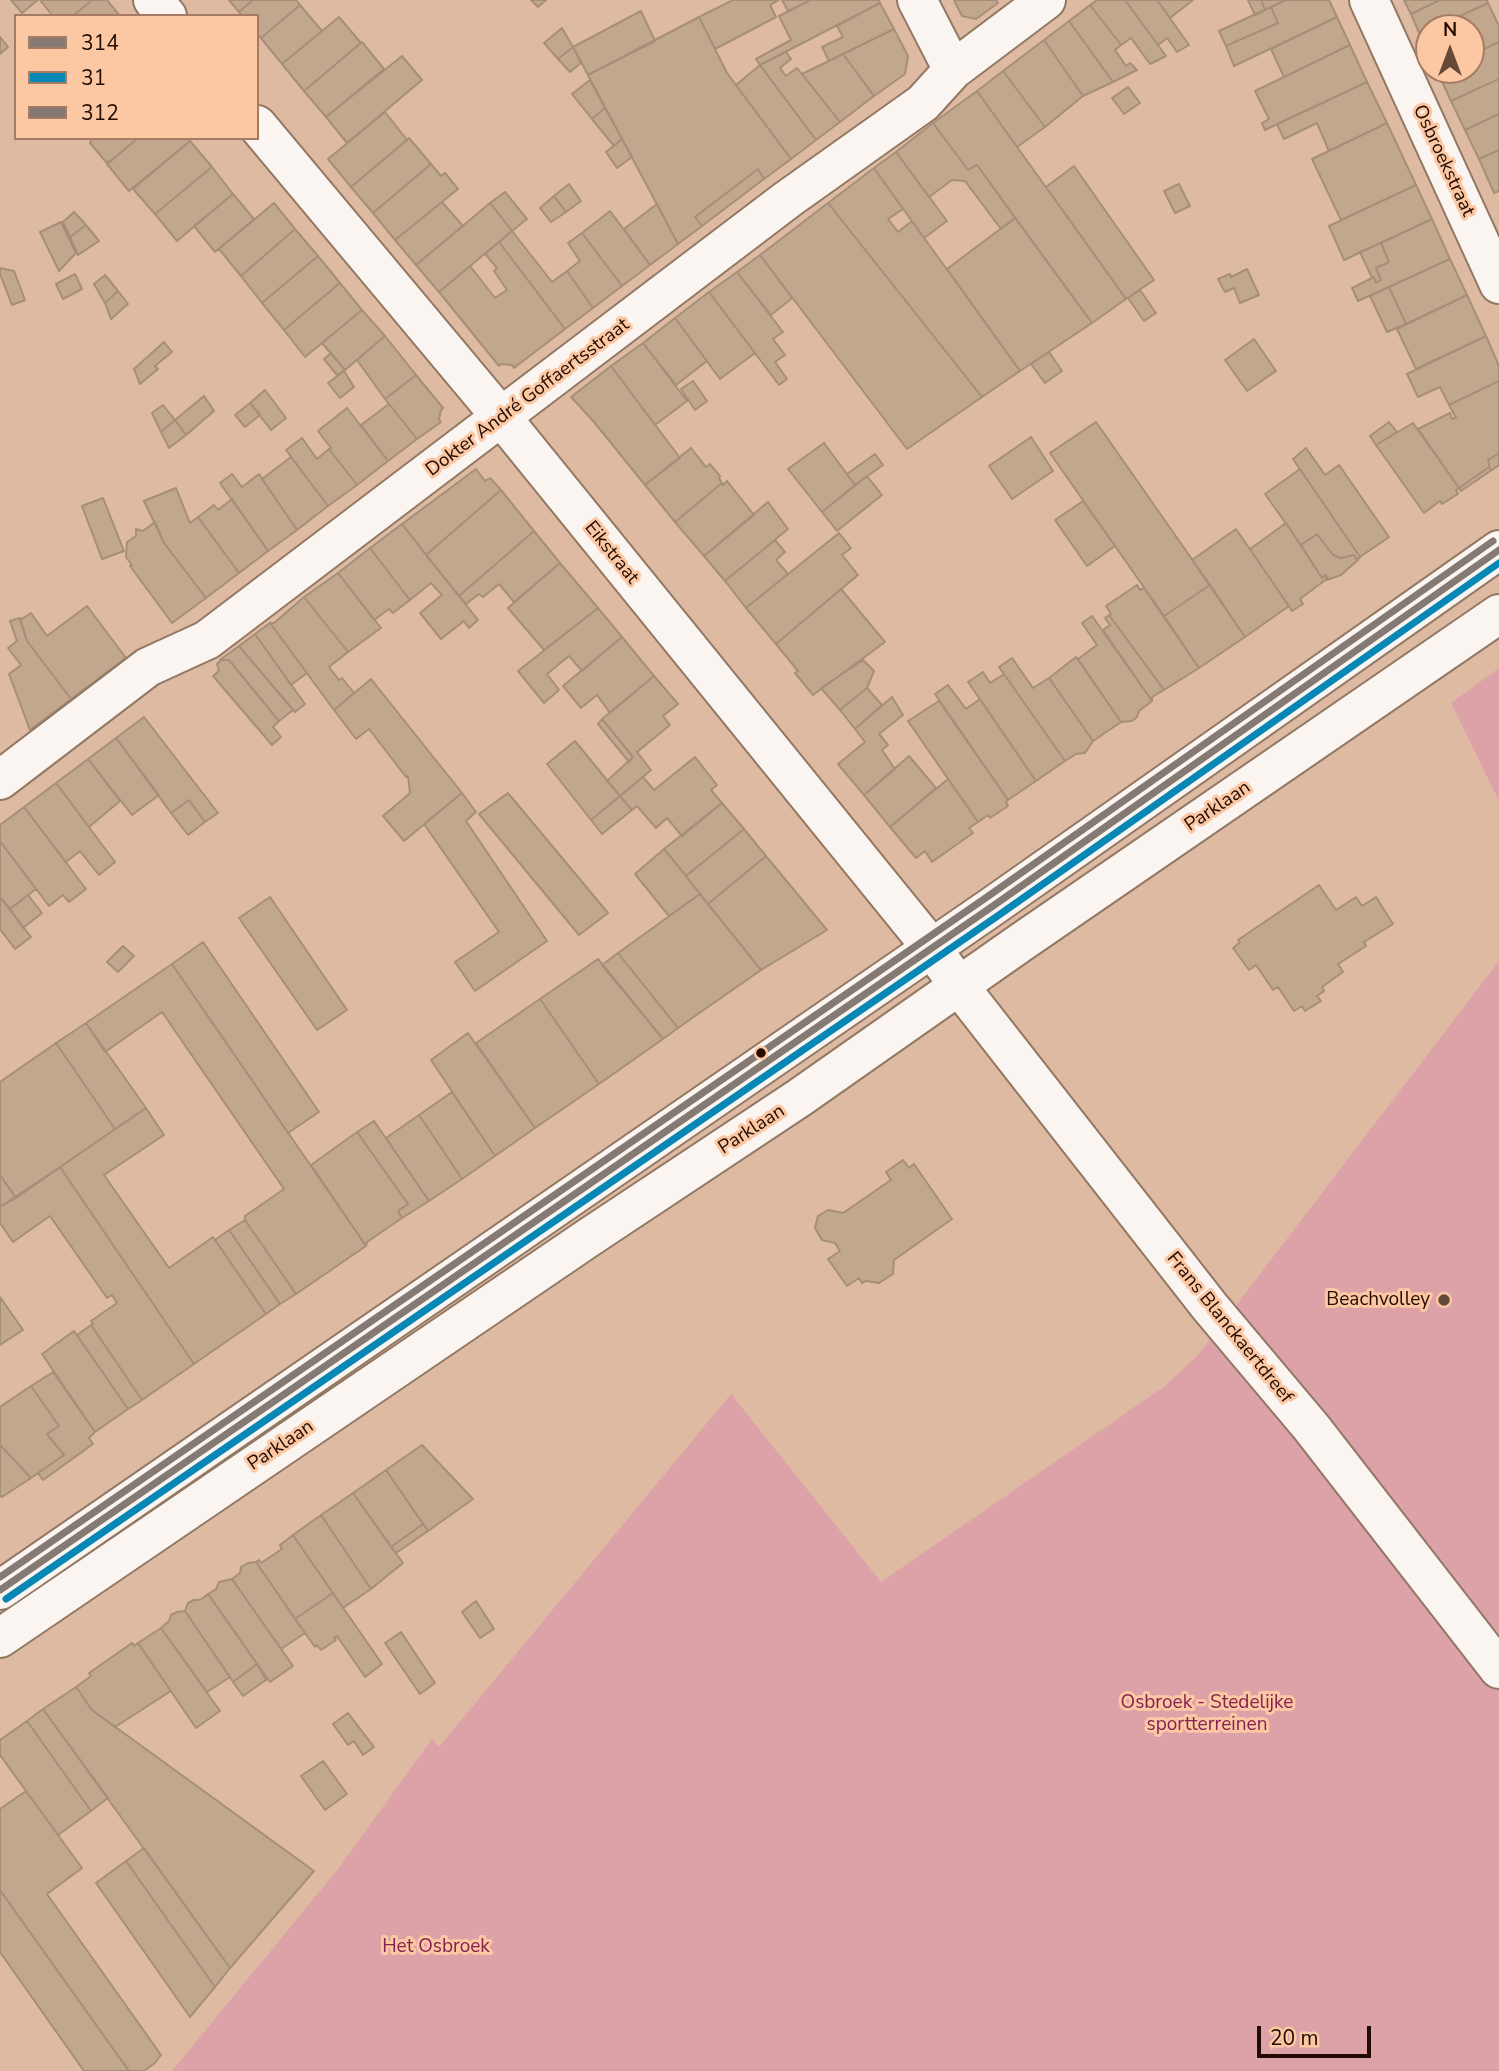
<!DOCTYPE html>
<html>
<head>
<meta charset="utf-8">
<style>
  body { margin:0 }
  #map { position:relative; width:1499px; height:2071px; overflow:hidden; background:#debaa2; font-family:"Nunito Sans",sans-serif }
  canvas { display:block }
  .legend { position:absolute; left:14px; top:14px; width:245px; height:126px; box-sizing:border-box; background:#fcc7a3; border:2px solid #a57c62; margin:0; padding:9px 12px; list-style:none; font-size:21px; color:#220c00 }
  .legend li { display:flex; align-items:center; gap:14px; height:35px }
  .legend b { width:35px; border:2px solid #a57c62 }
  .north { position:absolute; left:1415px; top:14px; width:70px; height:70px; box-sizing:border-box; background:#fcc7a3; border:2px solid #a57c62; border-radius:50%; rotate:0deg; font-size:19px; font-weight:700; line-height:28px; text-align:center; color:#220c00 }
  .north::after { content:''; display:block; margin:auto; width:24px; height:32px; background:#644939; clip-path:polygon(50% 0,100% 100%,50% 72%,0 100%) }
  .scale { position:absolute; left:1257px; top:2026px; width:114px; height:32px; box-sizing:border-box; border:4px solid #220c00; border-top:0; padding-left:9px; font-size:21px; line-height:24px; white-space:nowrap; color:#220c00; -webkit-text-stroke:5px #fcc7a3; paint-order:stroke }
</style>
</head>
<body>
<div id="map">
<canvas width="1499" height="2071"></canvas>
<ul class="legend">
<li><b style="height:9px;background:#857973"></b>314</li>
<li><b style="height:9px;background:#0787b5"></b>31</li>
<li><b style="height:9px;background:#857973"></b>312</li>
</ul>
<div class="north">N</div>
<div class="scale">20 m</div>
</div>
<script>
const context = document.querySelector('canvas').getContext('2d');
context.lineJoin = 'round';
function fillPath(path, color) { context.fillStyle = color; context.fill(path, 'evenodd'); }
const toPath = rows => new Path2D(rows.map(r => 'M' + r).join(''));
function stroke(path, color, width, dash) { context.strokeStyle = color; context.lineWidth = width; context.lineCap = dash ? 'butt' : 'round'; context.setLineDash(dash || []); context.stroke(path); }
function write(font, color, halo, rows, align = 'center') {
  context.font = font + ' "Nunito Sans",sans-serif'; context.lineWidth = 6; context.setLineDash([]); context.textBaseline = 'middle'; context.strokeStyle = halo; context.fillStyle = color; for (const [text, x, y, turn = 0] of rows) {
    context.save(); context.translate(x, y); context.rotate((+turn || 0) * Math.PI / 180); context.textAlign = isNaN(turn) ? turn : align; if (halo) context.strokeText(text, 0, 0); context.fillText(text, 0, 0); context.restore();
  }
}
const green = toPath([
  [1499,668,1499,801,1451,703],
  [1499,961,1499,2071,172,2071,338,1869,432,1739,439,1747,731,1394,881,1582,1165,1386,1199,1354]
]);
const building = toPath([
  [11,0,38,0,22,13,11,0],
  [40,0,92,0,73,16,49,16,51,14,40,0],
  [92,0,107,0,120,16,73,16,92,0],
  [229,0,253,0,239,12,229,0],
  [253,0,296,0,300,5,261,38,257,34,257,16,242,16,239,12,253,0],
  [531,0,546,0,538,7,531,0],
  [733,0,779,0,770,5,776,17,715,49,699,17,733,0],
  [782,0,811,0,788,11,782,0],
  [811,0,879,0,880,3,760,65,756,59,791,40,779,16,811,0],
  [954,0,996,0,998,3,976,19,962,16,954,0],
  [1097,0,1125,0,1166,56,1150,64,1131,38,1121,45,1090,5,1097,0],
  [1125,0,1157,0,1189,45,1177,52,1167,38,1158,45,1125,0],
  [1157,0,1193,0,1170,18,1157,0],
  [1248,0,1261,0,1265,10,1255,15,1248,0],
  [1261,0,1286,0,1265,10,1261,0],
  [1286,0,1329,0,1337,17,1234,66,1226,46,1278,23,1271,7,1286,0],
  [1404,0,1440,0,1411,14,1404,0],
  [1440,0,1487,0,1488,3,1434,28,1429,28,1429,30,1420,35,1411,14,1440,0],
  [880,3,894,29,829,61,822,47,843,37,837,26,880,3],
  [1488,3,1499,26,1499,42,1471,55,1471,28,1434,28,1488,3],
  [300,5,322,31,282,64,261,38,300,5],
  [1090,5,1121,45,1115,50,1126,66,1130,63,1137,70,1113,82,1069,21,1090,5],
  [1271,7,1278,23,1226,46,1219,31,1271,7],
  [641,11,655,41,588,75,573,47,641,11],
  [339,17,361,43,304,91,282,64,339,17],
  [699,17,727,73,791,159,764,179,758,169,695,217,702,226,678,244,588,75,699,17],
  [1337,17,1350,45,1284,77,1271,49,1337,17],
  [1069,21,1113,82,1083,96,1044,40,1069,21],
  [562,28,573,47,558,59,544,43,562,28],
  [894,29,908,56,905,74,874,96,843,54,894,29],
  [1429,30,1429,53,1420,35,1429,30],
  [0,37,8,47,0,54,0,37],
  [1044,40,1083,96,1045,127,1003,71,1044,40],
  [362,42,384,69,326,117,304,91,362,42],
  [1499,42,1499,79,1451,101,1437,71,1471,70,1471,55,1499,42],
  [1350,45,1367,82,1265,130,1262,123,1269,119,1255,91,1350,45],
  [573,47,581,63,570,72,558,59,573,47],
  [786,52,791,59,780,68,786,76,797,68,840,122,816,140,760,65,786,52],
  [843,54,874,96,840,122,802,74,843,54],
  [402,56,422,80,347,143,326,117,402,56],
  [760,65,816,140,791,159,736,85,760,65],
  [1003,71,1045,127,1017,147,977,91,1003,71],
  [1499,79,1499,114,1465,130,1451,101,1499,79],
  [590,80,605,108,592,119,572,94,590,80],
  [1367,82,1387,123,1329,151,1317,123,1284,139,1277,124,1367,82],
  [1128,87,1140,103,1124,114,1112,98,1128,87],
  [977,91,1126,299,1092,323,977,165,968,170,933,123,977,91],
  [605,108,622,139,614,146,592,119,605,108],
  [385,112,407,140,351,187,328,159,385,112],
  [1499,114,1499,150,1479,159,1465,130,1499,114],
  [933,123,968,170,977,165,1015,218,1001,229,965,181,952,180,929,197,896,152,933,123],
  [1387,123,1416,185,1341,220,1312,159,1387,123],
  [92,138,138,138,111,161,106,162,90,143,92,138],
  [138,138,188,138,190,141,129,191,107,164,138,138],
  [409,138,431,164,373,213,351,187,409,138],
  [622,139,632,157,617,168,606,152,622,139],
  [190,141,212,167,155,214,133,189,190,141],
  [1499,150,1499,191,1494,193,1479,159,1499,150],
  [896,152,947,221,924,238,874,168,896,152],
  [431,164,441,176,445,173,458,189,395,240,373,213,431,164],
  [1074,166,1154,280,1126,299,1046,187,1074,166],
  [212,167,233,194,177,241,155,214,212,167],
  [874,168,903,209,888,219,898,232,912,221,1020,371,982,397,828,203,874,168],
  [758,169,764,179,702,226,695,217,758,169],
  [569,184,581,201,566,212,554,196,569,184],
  [1179,184,1190,206,1175,213,1164,191,1179,184],
  [1416,185,1432,219,1344,260,1329,226,1416,185],
  [505,192,527,219,512,231,490,203,505,192],
  [233,194,254,219,215,252,194,226,233,194],
  [554,196,566,212,551,222,540,208,554,196],
  [442,202,463,226,416,265,395,240,442,202],
  [274,203,295,229,241,276,219,249,274,203],
  [490,203,512,231,439,292,416,265,490,203],
  [828,203,982,397,907,449,760,255,828,203],
  [657,204,678,244,650,265,624,229,657,204],
  [610,211,650,265,622,286,582,233,610,211],
  [74,212,86,225,70,237,63,222,74,212],
  [1015,218,1092,323,1020,371,947,269,1015,218],
  [1432,219,1450,259,1358,301,1352,288,1374,277,1376,283,1381,280,1376,268,1389,262,1381,243,1432,219],
  [61,222,76,253,59,271,40,232,61,222],
  [86,225,99,241,78,255,70,237,86,225],
  [295,229,318,256,262,303,241,276,295,229],
  [512,231,552,282,567,271,593,308,565,329,499,242,512,231],
  [582,233,622,286,593,308,567,271,580,261,568,243,582,233],
  [499,242,565,329,514,368,512,365,501,364,499,366,439,292,470,266,495,298,507,290,494,271,497,268,485,254,499,242],
  [1381,243,1389,262,1376,268,1381,280,1376,283,1374,277,1372,278,1360,252,1381,243],
  [760,255,792,298,771,315,737,272,760,255],
  [318,256,340,283,284,330,262,303,318,256],
  [1450,259,1467,295,1406,324,1389,287,1450,259],
  [0,268,14,271,25,300,12,305,0,274,0,268],
  [1247,269,1259,295,1240,303,1234,288,1225,292,1218,279,1230,274,1231,277,1247,269],
  [737,272,783,332,773,339,785,355,775,362,787,379,779,385,709,292,737,272],
  [75,274,82,289,63,299,56,284,75,274],
  [105,275,118,291,105,303,94,284,105,275],
  [340,283,362,310,305,357,284,330,340,283],
  [1389,287,1406,324,1387,332,1370,296,1389,287],
  [1140,290,1156,313,1144,321,1128,298,1140,290],
  [118,291,128,304,111,319,105,303,118,291],
  [709,292,755,353,720,379,675,318,709,292],
  [1467,295,1486,336,1416,369,1397,329,1467,295],
  [362,310,385,336,345,370,322,343,362,310],
  [675,318,707,361,676,385,643,343,675,318],
  [385,336,416,375,385,399,357,360,385,336],
  [1486,336,1499,366,1499,381,1449,405,1440,387,1418,397,1407,374,1486,336],
  [1254,339,1276,371,1247,391,1225,360,1254,339],
  [164,342,172,352,155,366,158,369,140,384,134,369,164,342],
  [643,343,687,401,655,425,611,366,643,343],
  [1049,352,1062,371,1045,383,1031,364,1049,352],
  [331,353,345,370,337,375,324,359,331,353],
  [611,366,680,458,645,485,594,422,571,397,611,366],
  [344,371,354,387,340,398,328,383,344,371],
  [416,375,443,408,441,410,439,419,441,422,417,439,385,399,416,375],
  [693,381,707,401,695,410,681,389,693,381],
  [1499,381,1499,453,1488,460,1490,469,1489,467,1459,488,1418,429,1450,413,1452,419,1456,418,1449,405,1499,381],
  [265,390,286,418,271,430,250,403,265,390],
  [204,396,214,411,186,435,175,420,204,396],
  [250,403,260,415,245,427,235,415,250,403],
  [389,404,417,439,388,461,361,425,389,404],
  [163,405,175,420,161,432,152,413,163,405],
  [347,408,388,461,357,485,329,449,331,448,318,431,347,408],
  [175,420,186,435,169,448,161,432,175,420],
  [1096,422,1210,585,1164,616,1050,453,1096,422],
  [1389,422,1397,432,1376,445,1370,436,1389,422],
  [1413,423,1459,488,1456,490,1458,494,1442,504,1440,501,1424,513,1376,445,1413,423],
  [1031,437,1053,471,1012,499,989,466,1031,437],
  [302,438,317,459,329,449,357,485,328,506,286,450,302,438],
  [824,443,855,485,822,512,788,469,824,443],
  [691,448,706,467,710,464,720,476,719,478,722,483,675,522,645,485,691,448],
  [1306,448,1325,475,1339,465,1389,537,1360,557,1293,459,1306,448],
  [1499,453,1499,465,1461,491,1459,488,1489,467,1490,469,1488,460,1499,453],
  [875,454,883,465,855,485,847,474,875,454],
  [291,457,328,506,297,530,262,479,291,457],
  [476,469,485,481,490,478,501,490,426,555,402,524,476,469],
  [1300,469,1360,557,1359,558,1356,559,1354,555,1341,558,1333,555,1317,534,1301,545,1265,494,1300,469],
  [232,474,242,487,259,474,297,530,268,551,220,483,232,474],
  [867,476,882,495,837,531,822,512,867,476],
  [727,481,754,515,704,556,675,522,722,483,723,485,727,481],
  [176,488,190,523,198,517,239,573,206,598,164,543,144,501,176,488],
  [501,490,534,531,459,596,426,555,501,490],
  [103,498,124,551,102,559,82,506,103,498],
  [232,499,268,551,239,573,198,517,214,505,218,510,232,499],
  [1083,501,1115,546,1087,566,1055,520,1083,501],
  [768,502,788,529,725,581,704,556,768,502],
  [155,522,164,543,206,598,172,623,130,566,132,565,126,557,127,542,136,536,136,529,143,531,155,522],
  [1286,523,1322,578,1325,575,1328,578,1300,599,1303,604,1292,611,1250,549,1286,523],
  [402,524,478,620,469,628,464,621,441,639,420,613,442,595,431,583,410,600,370,548,402,524],
  [1236,529,1289,606,1245,637,1192,560,1236,529],
  [534,531,560,563,514,602,499,584,483,597,479,594,466,604,459,596,534,531],
  [839,533,851,548,842,555,858,575,776,644,746,608,839,533],
  [1317,534,1333,555,1341,558,1354,555,1356,559,1359,558,1358,560,1341,575,1327,580,1325,575,1322,578,1301,545,1317,534],
  [775,540,785,552,776,560,788,574,746,608,725,581,775,540],
  [370,548,410,600,393,613,389,609,374,620,338,573,370,548],
  [560,563,598,608,544,650,508,608,560,563],
  [338,573,381,628,348,652,304,597,338,573],
  [1137,585,1140,590,1144,588,1199,668,1164,690,1109,615,1111,614,1106,606,1137,585],
  [1210,585,1245,637,1199,668,1164,616,1210,585],
  [841,589,885,642,813,695,795,673,798,671,776,644,841,589],
  [304,597,348,652,329,667,339,680,342,678,354,693,334,710,270,623,274,623,304,597],
  [87,606,126,658,71,699,27,641,20,620,31,613,47,636,87,606],
  [598,608,622,637,582,671,569,656,547,674,559,690,544,703,518,671,598,608],
  [1109,615,1164,690,1152,697,1152,701,1103,630,1110,625,1105,618,1109,615],
  [1092,616,1152,701,1139,711,1137,717,1132,721,1121,722,1078,659,1097,645,1082,623,1092,616],
  [20,618,27,641,71,699,30,730,9,674,21,665,8,648,17,641,10,621,20,618],
  [270,623,307,673,291,685,255,634,270,623],
  [255,634,305,704,295,712,239,646,255,634],
  [622,637,654,676,610,713,597,695,581,708,563,686,622,637],
  [239,646,293,710,279,721,229,660,220,660,239,646],
  [1076,657,1121,722,1093,741,1049,678,1076,657],
  [1012,658,1033,688,1049,678,1093,741,1085,753,1076,754,1065,761,999,667,1012,658],
  [221,660,229,660,279,721,273,727,281,737,272,745,213,676,219,671,217,664,221,660],
  [863,660,874,671,867,688,840,710,821,688,863,660],
  [983,672,990,683,1004,674,1065,761,1036,781,968,682,983,672],
  [654,676,678,704,663,716,670,725,637,752,651,770,620,796,607,781,633,757,602,719,654,676],
  [371,679,462,793,404,841,383,816,410,793,408,776,406,777,369,729,356,739,334,710,371,679],
  [948,685,966,709,980,699,1036,781,1008,800,935,694,948,685],
  [867,688,882,705,855,729,840,710,867,688],
  [892,697,903,715,879,734,888,745,882,750,895,769,864,795,838,764,865,742,855,729,892,697],
  [939,701,1008,800,1006,802,1008,806,990,818,988,815,978,822,908,721,939,701],
  [144,717,218,813,205,822,189,800,171,813,116,738,144,717],
  [602,719,633,757,629,762,598,724,602,719],
  [116,738,159,795,132,815,88,759,116,738],
  [575,741,620,796,591,820,547,764,575,741],
  [909,756,936,788,890,827,864,795,909,756],
  [695,757,717,785,711,790,722,803,682,836,667,818,656,828,637,806,632,810,620,796,643,777,654,790,695,757],
  [88,759,120,801,89,827,56,783,88,759],
  [948,779,978,822,969,828,973,833,932,862,925,851,916,858,890,827,948,779],
  [56,783,115,862,99,875,80,851,66,862,24,807,56,783],
  [462,793,476,812,466,821,547,941,475,991,455,962,499,932,424,824,462,793],
  [508,793,608,913,579,935,479,814,508,793],
  [620,796,632,810,602,834,591,820,620,796],
  [189,800,205,822,188,835,171,813,189,800],
  [722,803,744,829,686,876,664,849,722,803],
  [24,807,86,889,69,902,63,895,49,906,0,841,0,825,24,807],
  [744,829,766,856,708,904,686,876,744,829],
  [0,841,36,889,10,909,0,897,0,841],
  [664,849,700,894,669,916,635,874,664,849],
  [766,856,827,930,761,970,708,904,766,856],
  [1319,885,1336,910,1356,897,1362,906,1376,897,1393,924,1364,942,1366,946,1338,964,1343,972,1322,987,1324,991,1317,996,1321,1001,1305,1011,1302,1006,1294,1011,1278,987,1273,990,1256,965,1249,970,1233,948,1240,942,1238,940,1319,885],
  [700,894,761,970,678,1028,618,953,700,894],
  [28,895,42,913,23,928,10,909,28,895],
  [0,897,31,937,15,949,0,929,0,897],
  [270,897,347,1010,317,1030,239,918,270,897],
  [203,942,319,1112,288,1133,172,964,203,942],
  [123,946,134,956,118,972,107,962,123,946],
  [618,953,678,1028,663,1039,602,965,618,953],
  [598,959,663,1039,599,1084,540,999,598,959],
  [172,964,366,1246,296,1294,245,1220,245,1216,284,1189,162,1012,105,1052,86,1023,172,964],
  [540,999,599,1084,535,1128,476,1043,540,999],
  [86,1023,146,1108,115,1129,56,1043,86,1023],
  [468,1033,535,1128,495,1156,431,1060,468,1033],
  [56,1043,115,1129,16,1198,0,1175,0,1082,56,1043],
  [452,1092,495,1156,462,1179,419,1115,452,1092],
  [146,1108,164,1135,104,1175,169,1268,213,1237,266,1314,194,1364,60,1167,146,1108],
  [419,1115,462,1179,429,1201,386,1138,419,1115],
  [374,1121,429,1201,402,1218,398,1211,408,1204,357,1132,374,1121],
  [357,1132,408,1204,398,1211,402,1218,367,1242,366,1246,311,1165,357,1132],
  [903,1160,909,1168,914,1164,952,1219,894,1260,893,1274,879,1283,866,1281,862,1283,859,1278,847,1286,828,1259,840,1251,835,1243,822,1240,815,1228,818,1216,828,1210,843,1213,891,1180,886,1172,903,1160],
  [60,1167,194,1364,142,1400,91,1325,93,1324,91,1321,117,1303,112,1295,107,1298,50,1216,13,1242,0,1223,0,1207,60,1167],
  [0,1175,16,1198,0,1207,0,1175],
  [245,1220,296,1294,280,1304,229,1230,245,1220],
  [229,1230,280,1304,266,1314,215,1240,229,1230],
  [0,1297,23,1330,0,1345,0,1297],
  [91,1325,142,1400,128,1409,77,1335,91,1325],
  [74,1331,128,1409,95,1432,42,1354,74,1331],
  [53,1372,95,1432,89,1438,93,1444,43,1480,38,1473,64,1455,47,1434,59,1426,31,1386,53,1372],
  [31,1386,59,1426,47,1434,64,1455,31,1478,0,1445,0,1407,31,1386],
  [0,1445,31,1478,2,1497,0,1495,0,1445],
  [422,1445,473,1499,428,1531,386,1470,422,1445],
  [386,1470,423,1524,391,1547,353,1493,386,1470],
  [353,1493,403,1563,371,1589,321,1515,353,1493],
  [321,1515,371,1589,343,1608,293,1535,321,1515],
  [423,1524,428,1531,396,1553,391,1547,423,1524],
  [293,1535,333,1593,295,1619,256,1562,259,1560,261,1563,282,1549,280,1545,293,1535],
  [256,1562,305,1633,281,1649,232,1579,240,1573,241,1567,248,1563,256,1562],
  [232,1579,293,1666,270,1682,208,1594,216,1589,219,1582,232,1579],
  [333,1593,382,1664,365,1677,337,1636,334,1638,336,1640,321,1650,317,1645,315,1647,295,1619,333,1593],
  [208,1594,257,1664,233,1682,185,1611,188,1603,194,1600,200,1600,208,1594],
  [476,1601,494,1629,480,1638,462,1612,476,1601],
  [185,1611,230,1677,207,1692,161,1628,169,1621,171,1615,177,1612,185,1611],
  [161,1628,220,1711,196,1728,138,1643,161,1628],
  [401,1632,435,1683,420,1694,385,1643,401,1632],
  [132,1643,134,1646,138,1643,171,1691,115,1727,92,1710,76,1687,91,1676,89,1673,132,1643],
  [257,1664,266,1680,243,1696,233,1682,257,1664],
  [76,1687,92,1710,314,1871,230,1968,43,1709,76,1687],
  [43,1709,108,1798,91,1811,27,1721,43,1709],
  [348,1713,374,1747,363,1755,354,1741,348,1745,333,1724,348,1713],
  [27,1721,91,1811,58,1835,0,1755,0,1740,27,1721],
  [323,1761,347,1794,325,1810,301,1776,323,1761],
  [26,1791,82,1868,47,1894,161,2055,155,2063,144,2071,129,2071,0,1890,0,1809,26,1791],
  [144,1848,230,1968,215,1987,126,1861,144,1848],
  [126,1861,215,1987,190,2017,96,1883,126,1861],
  [0,1890,129,2071,84,2071,0,1952,0,1890]
]);
const minor = toPath([
  [153,0,167,16],
  [917,0,953,70],
  [1369,0,1499,284],
  [257,125,502,418,931,947,959,986,1210,1307,1311,1427,1499,1669],
  [0,780,148,667,207,640,788,199,923,103,953,70,1046,0]
]);
const major = toPath([
  [0,1590,993,906,1499,550],
  [0,1638,588,1238,799,1098,1020,943,1499,614]
]);
const bus1 = toPath([
  [0,1590,993,906,1499,550]
]);
const bus2 = toPath([
  [6,1599,999,915,1499,563]
]);
const bus3 = toPath([
  [0,1577,987,897,1493,541]
]);
const markers = [
  [761,1053,6,"#220c00"],
  [1444,1300,7,"#644939"]
];
const streetNames = [
  ["Osbroekstraat",1443,161,65],
  ["Dokter André Goffaertsstraat",528,398,-37],
  ["Eikstraat",611,553,51],
  ["Parklaan",1218,807,-34],
  ["Parklaan",752,1130,-33],
  ["Frans Blanckaertdreef",1229,1328,51],
  ["Parklaan",281,1446,-34]
];
const poiNames = [
  ["Beachvolley",1430,1300]
];
const parkNames = [
  ["Osbroek - Stedelijke",1207,1703],
  ["sportterreinen",1207,1725],
  ["Het Osbroek",436,1947]
];
fillPath(green, '#dda2a8');
fillPath(building, '#c1a78e');
stroke(building, '#a78f77', 2);
stroke(minor, '#927763', 42);
stroke(major, '#927763', 42);
stroke(minor, '#faf5f1', 38);
stroke(major, '#faf5f1', 38);
stroke(bus1, '#857973', 7);
stroke(bus2, '#0787b5', 7);
stroke(bus3, '#857973', 7);
for (const [x, y, r, color] of markers) { const dot = new Path2D(); dot.arc(x, y, r, 0, 2 * Math.PI); context.fillStyle = color; context.fill(dot); stroke(dot, '#fcc7a3', 2.5); }
write('19px', '#220c00', '#fcc7a3', streetNames);
write('19px', '#220c00', '#fcc7a3', poiNames, 'right');
write('19px', '#852252', '#fcc7a3', parkNames);
</script>
</body>
</html>
